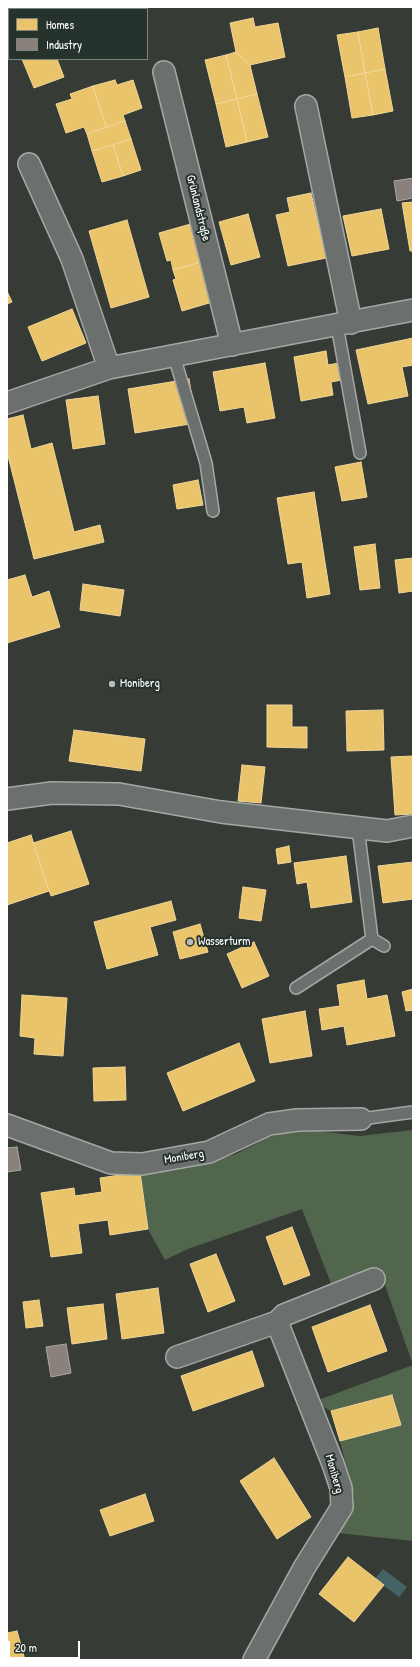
<!DOCTYPE html>
<html>
<head>
<meta charset="utf-8">
<style>
  body { margin:0 }
  #map { position:relative; width:420px; height:1667px; overflow:hidden; background:#363b36; font-family:"Patrick Hand",sans-serif }
  canvas { display:block }
  .frame { position:absolute; inset:0; border:8px solid #fff; pointer-events:none }
  .legend { position:absolute; left:8px; top:8px; width:140px; height:52px; box-sizing:border-box; background:#26332d; border:1px solid #7d8581; margin:0; padding:5px 7px; list-style:none; font-size:12px; color:#fff }
  .legend li { display:flex; align-items:center; gap:8px; height:20px }
  .legend b { width:20px; border:1px solid #7d8581 }
  .scale { position:absolute; left:8px; top:1641px; width:72px; height:18px; box-sizing:border-box; border:2px solid #fff; border-top:0; padding-left:5px; font-size:12px; line-height:14px; white-space:nowrap; color:#fff; -webkit-text-stroke:3px #26332d; paint-order:stroke }
</style>
</head>
<body>
<div id="map">
<canvas width="420" height="1667"></canvas>
<div class="frame"></div>
<ul class="legend">
<li><b style="height:11px;background:#e9c46a"></b>Homes</li>
<li><b style="height:11px;background:#8a817c"></b>Industry</li>
</ul>
<div class="scale">20 m</div>
</div>
<script>
const context = document.querySelector('canvas').getContext('2d');
context.lineJoin = 'round';
function fillPath(path, color) { context.fillStyle = color; context.fill(path, 'evenodd'); }
const toPath = rows => new Path2D(rows.map(r => 'M' + r).join(''));
function stroke(path, color, width, dash) { context.strokeStyle = color; context.lineWidth = width; context.lineCap = dash ? 'butt' : 'round'; context.setLineDash(dash || []); context.stroke(path); }
function write(font, color, halo, rows, align = 'center') {
  context.font = font + ' "Patrick Hand",sans-serif'; context.lineWidth = 4; context.setLineDash([]); context.textBaseline = 'middle'; context.strokeStyle = halo; context.fillStyle = color; for (const [text, x, y, turn = 0] of rows) {
    context.save(); context.translate(x, y); context.rotate((+turn || 0) * Math.PI / 180); context.textAlign = isNaN(turn) ? turn : align; if (halo) context.strokeText(text, 0, 0); context.fillText(text, 0, 0); context.restore();
  }
}
const green = toPath([
  [302,1129,360,1136,412,1130,413,1134,413,1541,338,1533,349,1517,354,1497,340,1441,401,1425,393,1395,331,1411,322,1406,321,1399,413,1365,380,1271,332,1286,302,1209,188,1249,165,1260,148,1229,140,1172,193,1166,236,1154,269,1137]
]);
const water = toPath([
  [383,1569,407,1587,399,1597,375,1579]
]);
const homes = toPath([
  [91,7,135,7,135,9,92,9,91,7],
  [253,18,255,27,278,23,285,57,250,65,236,52,230,23,253,18],
  [378,28,385,69,365,73,358,32,378,28],
  [358,32,365,73,345,77,337,35,358,32],
  [236,52,250,65,257,94,237,99,226,55,236,52],
  [226,55,237,99,216,104,205,60,226,55],
  [22,59,57,59,64,77,34,88,22,59],
  [385,69,393,111,373,115,365,73,385,69],
  [365,73,373,115,352,118,345,77,365,73],
  [115,80,117,85,133,80,142,108,123,115,125,121,106,127,93,86,115,80],
  [93,86,106,127,87,134,84,127,66,133,56,104,72,99,70,94,93,86],
  [257,94,268,137,247,142,237,99,257,94],
  [237,99,247,142,226,147,216,104,237,99],
  [125,121,131,139,92,151,87,134,125,121],
  [131,139,141,170,123,176,113,145,131,139],
  [113,145,123,176,102,182,92,151,113,145],
  [311,193,326,258,288,266,276,215,290,212,287,198,311,193],
  [413,202,413,251,410,251,402,203,413,202],
  [381,209,389,249,352,256,343,216,381,209],
  [248,214,260,257,231,265,219,222,248,214],
  [127,220,149,297,111,308,89,231,127,220],
  [194,223,202,252,198,253,201,262,173,270,171,260,167,261,159,233,194,223],
  [201,262,216,301,182,311,173,280,176,279,173,270,201,262],
  [7,291,12,302,7,304,7,291],
  [72,309,86,343,42,361,28,327,72,309],
  [413,338,413,365,402,367,408,396,368,404,356,350,413,338],
  [326,351,328,365,339,363,342,380,331,382,333,395,301,401,294,357,326,351],
  [265,363,275,418,247,423,244,407,220,411,213,372,265,363],
  [189,379,196,423,135,433,128,389,189,379],
  [98,396,105,444,73,449,66,400,98,396],
  [23,415,31,449,52,443,74,532,100,525,104,542,34,559,7,452,7,419,23,415],
  [361,462,367,497,342,501,335,467,361,462],
  [198,480,203,505,177,509,173,485,198,480],
  [314,492,330,594,307,598,302,562,288,564,277,498,314,492],
  [375,544,380,588,360,590,354,547,375,544],
  [413,558,413,591,399,593,395,560,413,558],
  [25,575,32,597,49,591,60,627,7,643,7,580,25,575],
  [83,584,124,590,120,616,80,610,83,584],
  [267,705,292,705,292,727,307,727,307,748,267,747,267,705],
  [383,710,384,750,347,751,346,711,383,710],
  [74,730,145,739,141,771,69,761,74,730],
  [413,756,413,814,395,815,391,757,413,756],
  [242,765,265,767,261,803,238,801,242,765],
  [71,831,89,884,51,896,33,843,71,831],
  [31,835,49,891,7,905,7,843,31,835],
  [289,846,291,862,278,864,276,849,289,846],
  [346,856,352,902,311,908,307,882,297,884,294,863,346,856],
  [413,862,413,899,383,903,378,866,413,862],
  [243,887,266,890,261,921,239,918,243,887],
  [171,901,176,920,150,927,158,955,107,969,94,922,171,901],
  [200,924,208,952,180,959,173,932,200,924],
  [254,942,269,976,242,988,227,954,254,942],
  [364,980,367,999,387,995,395,1036,347,1045,344,1026,322,1030,319,1009,340,1006,337,985,364,980],
  [413,989,413,1010,406,1011,402,992,413,989],
  [22,995,67,998,63,1056,34,1054,35,1038,20,1036,22,995],
  [305,1011,312,1056,270,1063,262,1019,305,1011],
  [239,1043,255,1081,183,1111,167,1073,239,1043],
  [125,1067,126,1100,94,1101,93,1068,125,1067],
  [140,1172,148,1229,110,1235,108,1220,78,1224,82,1253,51,1257,41,1193,74,1188,75,1196,102,1192,100,1178,140,1172],
  [292,1227,310,1275,284,1285,266,1237,292,1227],
  [216,1254,235,1301,208,1312,190,1264,216,1254],
  [158,1288,164,1333,122,1339,116,1294,158,1288],
  [39,1300,43,1326,26,1328,23,1302,39,1300],
  [103,1304,107,1339,72,1344,67,1308,103,1304],
  [370,1305,387,1351,328,1372,312,1327,370,1305],
  [252,1351,264,1386,193,1411,181,1376,252,1351],
  [392,1395,401,1425,340,1441,331,1411,392,1395],
  [274,1458,311,1517,277,1539,240,1481,274,1458],
  [145,1494,154,1521,110,1536,100,1510,145,1494],
  [348,1557,384,1585,354,1622,319,1594,348,1557],
  [17,1631,25,1660,7,1660,7,1633,17,1631]
]);
const industry = toPath([
  [413,178,413,198,397,201,394,181,413,178],
  [17,1147,21,1170,7,1172,7,1148,17,1147],
  [66,1344,71,1373,51,1377,46,1347,66,1344]
]);
const service = toPath([
  [337,325,360,453],
  [174,356,206,463,213,511],
  [358,828,372,939],
  [372,939,384,946],
  [296,988,372,939],
  [361,1119,413,1112]
]);
const minor = toPath([
  [22,9,24,7],
  [164,72,232,345],
  [306,106,351,323],
  [29,164,72,259,109,368],
  [7,403,109,368,413,310],
  [7,799,52,793,119,794,221,812,387,831,413,826],
  [7,1125,111,1163,142,1164,209,1152,269,1124,297,1120,361,1119],
  [177,1357,277,1322],
  [254,1660,304,1568,342,1507,341,1488,333,1464,277,1322,284,1315,374,1279]
]);
const markers = [
  [112,684,4,"#b9bab9"],
  [190,942,4,"#b9bab9"]
];
const streetNames = [
  ["Grünlandstraße",198,208,76],
  ["Moniberg",184,1157,-10],
  ["Moniberg",334,1474,74]
];
const poiNames = [
  ["Moniberg",120,684],
  ["Wasserturm",198,942]
];
fillPath(green, '#52664d');
fillPath(water, '#436365');
fillPath(homes, '#e9c46a');
stroke(homes, '#f0d697', 1);
fillPath(industry, '#8a817c');
stroke(industry, '#ada7a3', 1);
stroke(service, '#a5a7a5', 14);
stroke(minor, '#a5a7a5', 24);
stroke(service, '#6b6f6d', 11);
stroke(minor, '#6b6f6d', 21);
for (const [x, y, r, color] of markers) { const dot = new Path2D(); dot.arc(x, y, r, 0, 2 * Math.PI); context.fillStyle = color; context.fill(dot); stroke(dot, '#26332d', 1.5); }
write('12px', '#fff', '#26332d', streetNames);
write('12px', '#fff', '#26332d', poiNames, 'left');
</script>
</body>
</html>
